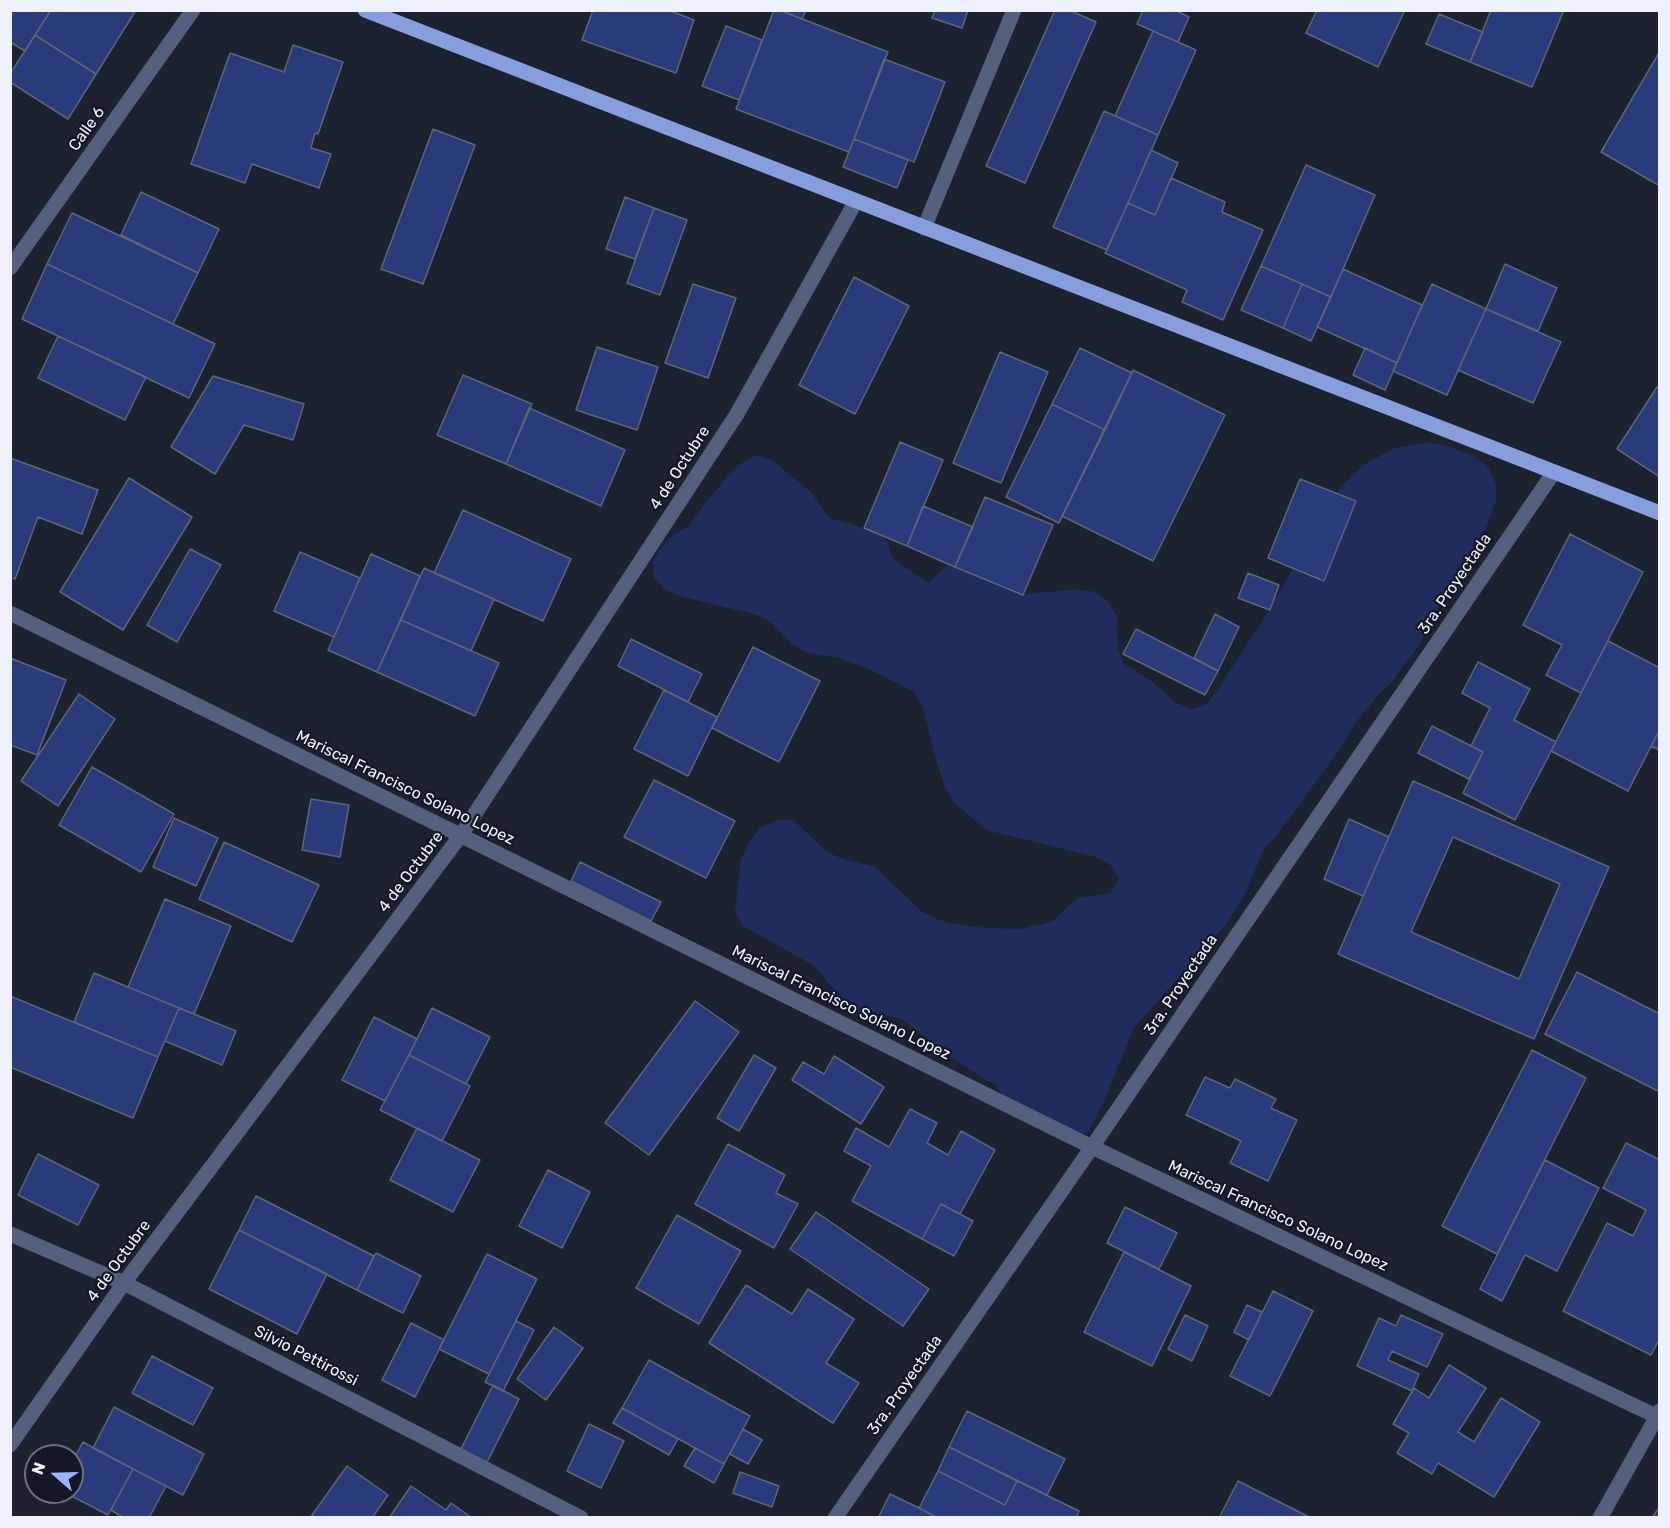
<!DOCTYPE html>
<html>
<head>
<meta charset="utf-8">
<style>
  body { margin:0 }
  #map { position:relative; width:1670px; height:1528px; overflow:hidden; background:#1d2230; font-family:Rubik,sans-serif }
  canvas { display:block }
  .frame { position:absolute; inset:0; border:12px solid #eef1fb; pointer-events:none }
  .north { position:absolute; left:24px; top:1444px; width:60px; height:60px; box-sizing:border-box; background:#141826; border:2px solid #6b6f7b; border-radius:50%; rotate:290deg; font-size:16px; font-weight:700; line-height:24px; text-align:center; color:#eef1fb }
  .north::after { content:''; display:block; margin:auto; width:21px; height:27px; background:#9bb4fd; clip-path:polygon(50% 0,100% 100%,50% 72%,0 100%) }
</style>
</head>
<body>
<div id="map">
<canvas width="1670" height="1528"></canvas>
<div class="frame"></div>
<div class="north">N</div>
</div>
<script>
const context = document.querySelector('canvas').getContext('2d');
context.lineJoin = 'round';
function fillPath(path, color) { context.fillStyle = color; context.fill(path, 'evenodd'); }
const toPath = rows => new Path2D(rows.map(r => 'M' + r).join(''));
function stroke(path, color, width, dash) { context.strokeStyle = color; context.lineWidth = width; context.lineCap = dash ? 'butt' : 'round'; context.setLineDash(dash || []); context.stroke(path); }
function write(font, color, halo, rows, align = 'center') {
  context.font = font + ' Rubik,sans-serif'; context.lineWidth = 4.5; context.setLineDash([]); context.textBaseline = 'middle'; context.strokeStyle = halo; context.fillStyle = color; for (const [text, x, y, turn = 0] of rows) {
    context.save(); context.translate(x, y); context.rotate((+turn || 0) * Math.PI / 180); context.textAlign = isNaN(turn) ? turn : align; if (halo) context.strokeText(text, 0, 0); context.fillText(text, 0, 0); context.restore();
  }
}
const green = toPath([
  [1429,442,1444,445,1476,457,1489,469,1496,484,1496,501,1478,547,1467,559,1441,603,1419,645,1390,684,1378,695,1356,722,1340,749,1276,836,1265,847,1244,896,1227,923,1133,1029,1104,1101,1089,1131,1074,1138,1015,1111,995,1085,953,1059,900,1018,884,1015,852,1016,839,1007,834,990,824,977,813,965,743,926,735,912,741,860,749,843,759,829,775,821,792,819,827,852,843,859,875,867,921,911,936,919,953,924,985,928,1020,929,1052,922,1077,898,1110,894,1119,879,1110,864,1096,857,986,830,954,802,945,788,935,756,923,707,914,692,871,670,840,658,808,653,795,646,771,623,758,615,680,596,666,590,654,578,653,562,661,547,673,535,687,527,729,474,742,463,757,455,773,461,811,492,829,518,876,531,888,542,892,558,928,583,953,560,1011,590,1028,594,1078,589,1095,592,1108,602,1117,616,1118,648,1123,663,1151,681,1175,702,1190,709,1206,705,1216,692,1263,620,1340,487,1365,464,1395,448]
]);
const building = toPath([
  [10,10,51,10,25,51,10,42,10,10],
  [51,10,136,10,96,74,35,35,51,10],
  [593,10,668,10,694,20,676,73,582,40,593,10],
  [774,10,779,10,888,52,849,152,736,109,774,10],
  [779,10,806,10,802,19,779,10],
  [935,10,968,10,962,28,932,18,935,10],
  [1055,10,1069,10,1096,22,1025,183,986,166,1055,10],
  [1143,10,1175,10,1189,17,1178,42,1137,24,1143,10],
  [1317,10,1405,10,1378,67,1306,33,1317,10],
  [1491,10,1564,10,1532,87,1470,62,1491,10],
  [1439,14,1483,32,1470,62,1426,44,1439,14],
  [726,26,762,40,739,100,702,86,726,26],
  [1153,31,1196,50,1158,135,1115,116,1153,31],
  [35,35,96,74,68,119,10,82,10,74,35,35],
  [293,45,343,62,318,134,315,133,311,148,331,154,319,188,252,164,245,183,191,164,230,53,284,72,293,45],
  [1660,51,1660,186,1601,152,1660,51],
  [884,59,945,82,914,162,854,139,884,59],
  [1104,111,1158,135,1107,250,1053,227,1104,111],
  [433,129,475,145,423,284,381,269,433,129],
  [854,139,908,160,897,188,843,167,854,139],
  [1151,150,1178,163,1155,215,1128,203,1151,150],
  [1306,165,1375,195,1331,297,1261,266,1306,165],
  [1171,178,1225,202,1222,212,1263,230,1223,320,1182,302,1187,290,1105,253,1128,203,1155,215,1171,178],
  [141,192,219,229,198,273,121,235,141,192],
  [625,197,654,208,635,259,606,249,625,197],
  [654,208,687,220,660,295,627,283,654,208],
  [72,213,198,273,173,324,47,264,72,213],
  [47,264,215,344,189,398,22,319,47,264],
  [1505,264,1557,288,1538,331,1486,309,1505,264],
  [1261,266,1302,284,1283,328,1241,310,1261,266],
  [1343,269,1422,305,1397,363,1317,327,1343,269],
  [854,277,909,306,855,414,799,385,854,277],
  [693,284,736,298,708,378,665,363,693,284],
  [1302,284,1331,297,1311,341,1283,328,1302,284],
  [1432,284,1486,309,1447,395,1393,371,1432,284],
  [1486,309,1561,342,1533,403,1458,370,1486,309],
  [58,336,146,377,125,420,38,378,58,336],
  [597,347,658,367,637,430,576,410,597,347],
  [1080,348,1132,373,1105,430,1052,404,1080,348],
  [1365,348,1397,363,1385,390,1353,375,1365,348],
  [1000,352,1048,372,1001,483,953,463,1000,352],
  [1133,370,1225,415,1153,561,1062,516,1133,370],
  [463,375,532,404,506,464,437,435,463,375],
  [213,376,304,404,293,440,244,425,215,474,171,447,213,376],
  [1657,387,1660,388,1660,477,1617,449,1657,387],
  [1052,404,1105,430,1059,523,1006,497,1052,404],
  [529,408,625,450,601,506,506,464,529,408],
  [900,442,943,460,907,546,864,528,900,442],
  [10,458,98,490,82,534,38,517,15,579,10,578,10,458],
  [129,478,192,517,123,630,60,592,129,478],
  [1300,479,1356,501,1324,581,1268,558,1300,479],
  [985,497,1053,525,1023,595,955,567,985,497],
  [923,506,973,527,955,567,907,546,923,506],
  [463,510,571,559,543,621,434,573,463,510],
  [1570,534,1643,572,1581,693,1546,675,1562,645,1523,625,1570,534],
  [190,549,221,565,177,642,147,625,190,549],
  [300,552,360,578,334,637,274,611,300,552],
  [371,554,420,576,377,672,328,650,371,554],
  [424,568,494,599,471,651,401,620,424,568],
  [1248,573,1279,585,1270,610,1238,598,1248,573],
  [1215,614,1239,627,1218,671,1194,658,1215,614],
  [401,620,499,663,475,716,377,672,401,620],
  [1136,629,1218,671,1205,695,1123,654,1136,629],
  [631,639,702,674,688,702,618,666,631,639],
  [1608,641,1660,668,1660,729,1628,791,1551,751,1608,641],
  [753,647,820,681,779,762,712,728,753,647],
  [10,658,66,680,37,755,10,745,10,658],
  [1478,662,1530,689,1514,720,1556,742,1515,820,1463,793,1483,752,1471,746,1490,708,1462,693,1478,662],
  [664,690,717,717,688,776,634,749,664,690],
  [79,694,115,719,58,806,21,781,79,694],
  [1432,726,1483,752,1469,779,1418,753,1432,726],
  [1660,729,1660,750,1651,746,1660,729],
  [92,767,174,814,141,872,59,825,92,767],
  [654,780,735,821,706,878,624,837,654,780],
  [1413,781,1609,867,1534,1039,1338,954,1413,781],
  [1453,837,1560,884,1519,979,1411,932,1453,837],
  [311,799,349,805,340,857,302,850,311,799],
  [174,818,218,838,196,886,153,867,174,818],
  [1349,819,1389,837,1363,896,1324,879,1349,819],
  [224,842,319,885,292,942,199,899,224,842],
  [580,862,661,902,651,921,571,881,580,862],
  [165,899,231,926,194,1014,128,987,165,899],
  [1577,972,1660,1014,1660,1092,1545,1034,1577,972],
  [94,973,179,1008,158,1057,74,1022,94,973],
  [10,996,158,1057,133,1118,10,1067,10,996],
  [695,1001,739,1032,649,1155,605,1123,695,1001],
  [179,1008,236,1031,222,1065,165,1041,179,1008],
  [432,1008,490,1037,466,1084,409,1055,432,1008],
  [374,1017,417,1039,385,1101,342,1080,374,1017],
  [1532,1050,1586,1078,1497,1254,1442,1226,1532,1050],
  [409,1055,470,1086,442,1141,380,1110,409,1055],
  [754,1055,776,1068,739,1131,717,1118,754,1055],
  [834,1056,884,1087,861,1124,792,1080,803,1062,824,1074,834,1056],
  [1205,1077,1230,1088,1235,1079,1276,1099,1271,1108,1297,1120,1268,1181,1230,1163,1241,1141,1186,1115,1205,1077],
  [910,1109,937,1123,927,1143,948,1155,961,1131,995,1150,960,1214,941,1204,922,1239,852,1201,871,1166,844,1151,856,1128,889,1147,910,1109],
  [417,1128,480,1160,453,1212,390,1180,417,1128],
  [1626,1143,1660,1160,1660,1338,1651,1355,1563,1311,1607,1223,1633,1236,1646,1210,1603,1188,1626,1143],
  [728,1144,785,1175,776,1193,798,1204,774,1248,695,1204,728,1144],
  [38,1154,99,1185,78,1225,18,1195,38,1154],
  [1545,1160,1599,1188,1557,1271,1525,1255,1502,1301,1480,1289,1545,1160],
  [548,1170,590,1192,562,1248,519,1226,548,1170],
  [256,1196,374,1256,357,1290,239,1230,256,1196],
  [941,1204,973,1221,954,1256,922,1239,941,1204],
  [1125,1207,1177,1233,1159,1269,1107,1243,1125,1207],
  [816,1212,929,1289,903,1326,790,1249,816,1212],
  [677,1215,741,1251,699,1324,636,1288,677,1215],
  [239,1230,327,1274,297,1334,209,1289,239,1230],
  [1124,1252,1191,1286,1152,1366,1084,1332,1124,1252],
  [376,1253,421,1276,403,1313,357,1290,376,1253],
  [487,1254,537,1279,489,1374,439,1349,487,1254],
  [746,1285,792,1314,808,1289,854,1319,826,1363,859,1383,833,1423,709,1343,746,1285],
  [1273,1291,1313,1311,1270,1396,1230,1376,1273,1291],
  [1247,1305,1262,1312,1249,1340,1234,1332,1247,1305],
  [1185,1315,1208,1326,1192,1361,1168,1349,1185,1315],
  [1401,1315,1443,1334,1427,1367,1392,1351,1388,1360,1419,1374,1412,1391,1357,1366,1379,1318,1396,1326,1401,1315],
  [516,1321,534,1330,503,1391,485,1382,516,1321],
  [411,1323,444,1340,415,1397,382,1380,411,1323],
  [554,1327,583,1348,546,1400,517,1379,554,1327],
  [152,1356,213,1388,193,1425,132,1393,152,1356],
  [649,1360,750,1416,724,1464,622,1408,649,1360],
  [1449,1365,1486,1388,1458,1432,1474,1442,1501,1398,1540,1422,1494,1497,1438,1463,1432,1474,1397,1453,1409,1433,1393,1424,1414,1388,1429,1398,1449,1365],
  [493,1385,519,1399,486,1464,460,1451,493,1385],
  [114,1407,204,1454,183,1495,93,1448,114,1407],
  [622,1408,678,1439,669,1455,613,1423,622,1408],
  [967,1411,1065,1459,1047,1495,949,1447,967,1411],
  [589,1424,624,1441,601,1488,567,1471,589,1424],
  [743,1429,762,1440,748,1464,730,1454,743,1429],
  [83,1442,133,1469,108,1515,64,1492,72,1492,72,1462,83,1442],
  [949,1447,1017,1481,1005,1505,938,1471,949,1447],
  [695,1448,724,1464,714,1483,684,1466,695,1448],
  [347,1466,388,1495,372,1518,310,1518,347,1466],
  [133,1469,166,1486,149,1518,124,1518,111,1510,133,1469],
  [938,1471,1005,1505,1017,1481,1079,1511,1076,1518,938,1518,919,1508,938,1471],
  [740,1472,779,1486,772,1507,733,1493,740,1472],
  [1238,1481,1311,1518,1219,1518,1238,1481],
  [411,1486,446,1510,451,1503,472,1518,389,1518,411,1486],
  [890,1494,919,1508,938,1518,883,1518,879,1516,890,1494],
  [1660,1506,1660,1518,1652,1518,1660,1506]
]);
const minor = toPath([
  [924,228,1014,10],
  [10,268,193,10],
  [10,613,1092,1147,1660,1418],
  [10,1234,124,1283,581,1518],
  [10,1445,124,1283,461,835,737,414,856,201],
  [835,1518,1092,1147,1554,472],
  [1600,1518,1660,1411]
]);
const major = toPath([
  [365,10,1660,513]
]);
const streetNames = [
  ["Calle 6",87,129,-55],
  ["4 de Octubre",680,468,-57],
  ["3ra. Proyectada",1455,584,-56],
  ["Mariscal Francisco Solano Lopez",405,788,26],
  ["4 de Octubre",411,872,-53],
  ["3ra. Proyectada",1181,985,-56],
  ["Mariscal Francisco Solano Lopez",841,1003,26],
  ["Mariscal Francisco Solano Lopez",1278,1216,25],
  ["4 de Octubre",119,1261,-54],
  ["Silvio Pettirossi",306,1356,27],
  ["3ra. Proyectada",905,1385,-55]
];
fillPath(green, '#202d5c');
fillPath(building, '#2a3b7b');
stroke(building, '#5e6575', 1.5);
stroke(minor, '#55607e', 15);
stroke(major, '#889ddb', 15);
write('16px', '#eef1fb', '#141826', streetNames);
</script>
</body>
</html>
